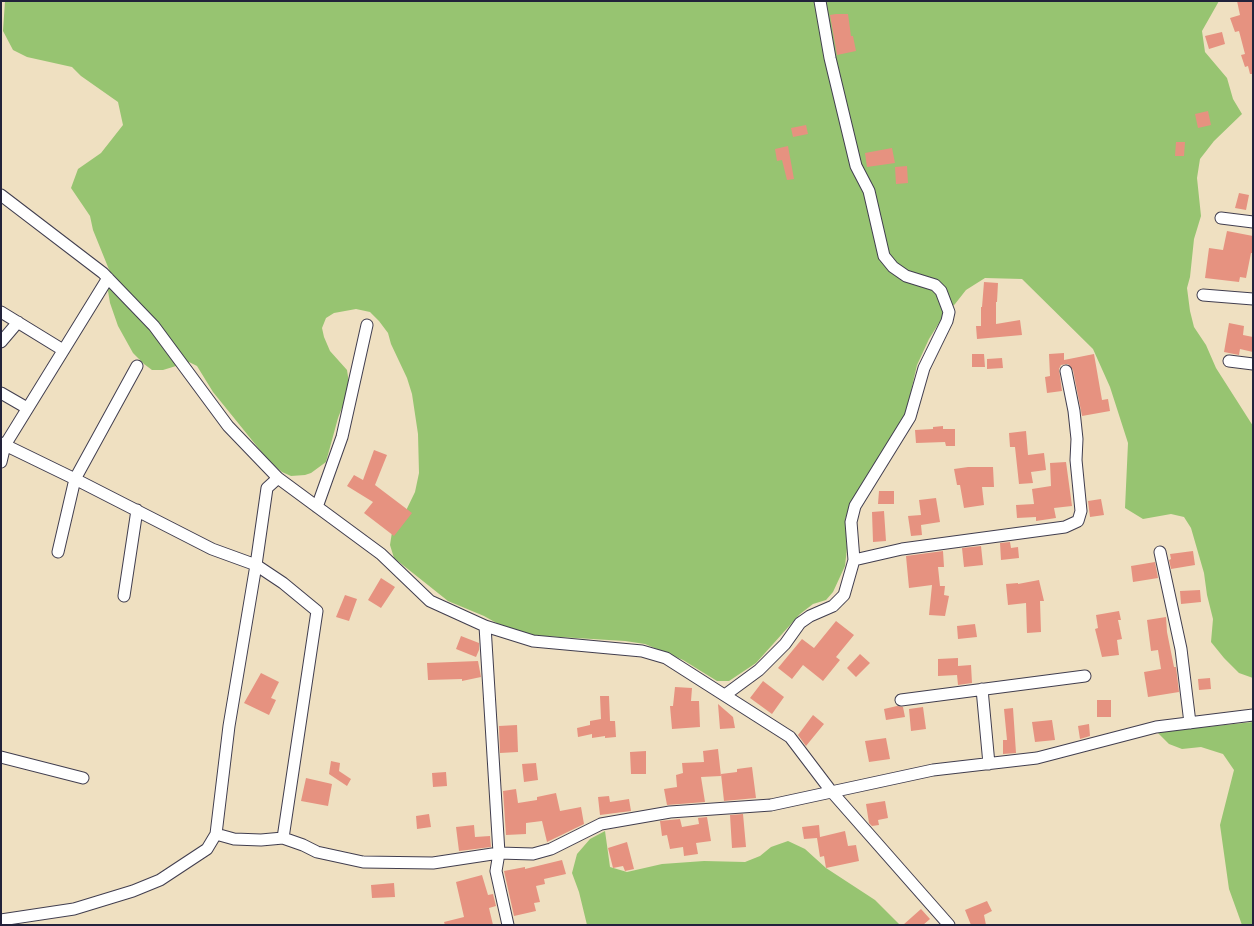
<!DOCTYPE html>
<html>
<head>
<meta charset="utf-8">
<style>
  body { margin:0 }
  #map { position:relative; width:1254px; height:926px; overflow:hidden; background:#efe0c1; font-family:Delius,sans-serif }
  canvas { display:block }
  .frame { position:absolute; inset:0; border:2px solid #22223b; pointer-events:none }
</style>
</head>
<body>
<div id="map">
<canvas width="1254" height="926"></canvas>
<div class="frame"></div>
</div>
<script>
const context = document.querySelector('canvas').getContext('2d');
context.lineJoin = 'round';
function fillPath(path, color) { context.fillStyle = color; context.fill(path, 'evenodd'); }
const toPath = rows => new Path2D(rows.map(r => 'M' + r).join(''));
function stroke(path, color, width, dash) { context.strokeStyle = color; context.lineWidth = width; context.lineCap = dash ? 'butt' : 'round'; context.setLineDash(dash || []); context.stroke(path); }
const green = toPath([
  [5,1,1219,1,1202,31,1205,52,1227,78,1233,99,1242,114,1214,141,1200,159,1197,178,1201,216,1194,239,1190,277,1187,288,1190,311,1194,327,1206,345,1216,368,1253,426,1253,678,1239,673,1224,658,1211,642,1213,619,1207,595,1204,573,1191,528,1184,517,1171,514,1143,519,1125,508,1128,443,1110,387,1093,349,1022,279,985,278,966,290,955,304,944,315,929,339,917,365,906,413,852,502,845,519,847,548,845,566,833,592,826,600,813,604,800,614,756,663,729,681,717,681,683,660,645,644,625,641,527,635,502,626,484,616,448,601,394,558,390,545,392,532,400,523,415,492,419,473,418,434,412,394,407,378,391,344,388,333,379,321,370,312,356,309,334,313,326,318,322,328,324,337,330,351,347,370,349,383,347,395,338,418,326,462,311,473,305,475,291,476,282,472,268,460,213,392,197,366,189,362,163,370,152,370,144,364,133,353,118,326,110,303,108,291,110,272,93,230,90,216,71,188,78,169,101,153,123,125,118,102,81,76,72,67,27,57,13,50,3,31],
  [1253,722,1253,925,1242,925,1229,889,1220,825,1234,770,1223,754,1201,747,1182,749,1169,744,1157,732],
  [605,831,610,867,627,872,662,864,704,861,745,862,760,856,771,847,788,841,805,849,826,868,875,900,900,925,587,925,579,892,572,873,577,854,590,839]
]);
const building = toPath([
  [1237,1,1253,1,1253,74,1250,74,1248,66,1245,67,1241,55,1245,54,1239,31,1235,32,1230,18,1240,15],
  [836,14,848,14,851,36,853,36,856,51,837,55,830,15],
  [1222,32,1225,44,1209,49,1205,36],
  [1208,111,1211,125,1198,128,1195,114],
  [806,125,808,134,793,137,791,128],
  [1176,142,1185,142,1184,156,1175,156],
  [788,146,794,179,787,180,782,160,777,161,775,149],
  [892,148,895,163,867,167,865,153],
  [907,166,908,183,896,184,895,167],
  [1239,193,1249,195,1246,210,1235,208],
  [1227,231,1253,236,1253,253,1251,253,1246,278,1240,277,1239,282,1205,278,1209,248,1223,250],
  [984,282,998,283,997,302,996,302,996,324,1020,320,1022,335,977,339,976,326,981,326,981,307,982,307],
  [1229,323,1244,326,1243,335,1253,337,1253,352,1240,349,1239,355,1224,352],
  [1064,353,1064,360,1094,354,1102,400,1108,399,1110,411,1082,416,1073,370,1068,364,1061,365,1059,369,1062,391,1047,393,1045,377,1050,376,1049,354],
  [972,354,984,354,985,367,972,367],
  [1002,358,1003,368,987,369,987,359],
  [943,426,943,429,955,429,955,446,946,446,945,442,916,443,915,430,933,429,933,427],
  [1026,431,1028,455,1044,453,1046,470,1031,472,1033,483,1019,484,1015,447,1010,447,1009,433],
  [374,450,387,455,375,485,412,513,394,536,364,513,373,502,347,486,354,475,363,480],
  [1066,462,1072,506,1054,508,1056,518,1036,521,1036,517,1017,518,1016,505,1034,504,1032,489,1051,486,1050,463],
  [968,467,993,467,994,487,982,487,984,505,964,508,960,485,957,485,954,469],
  [879,491,894,491,894,504,878,504],
  [936,498,940,522,921,525,922,535,911,536,908,516,921,515,919,500],
  [1101,499,1104,515,1090,517,1088,501],
  [884,511,886,541,873,542,872,512],
  [1010,542,1011,548,1018,547,1019,558,1001,560,1000,543],
  [981,546,983,565,964,567,962,548],
  [943,551,944,567,938,567,940,586,945,586,944,595,949,596,945,616,929,615,932,585,909,588,906,556],
  [1193,551,1195,565,1171,569,1169,560,1171,559,1170,554],
  [1155,562,1158,578,1133,582,1131,566],
  [381,578,395,587,381,608,368,600],
  [1039,580,1044,601,1040,601,1041,632,1027,633,1026,603,1008,605,1006,584,1018,583,1018,584],
  [1200,590,1201,602,1181,604,1180,591],
  [345,595,357,599,349,621,336,617],
  [1119,611,1121,620,1118,620,1122,639,1117,640,1119,655,1102,657,1095,629,1098,628,1096,615],
  [1166,617,1167,632,1174,667,1176,667,1179,692,1148,697,1144,672,1161,669,1158,650,1151,651,1147,620],
  [836,621,854,635,836,657,840,660,823,681,803,665,792,679,778,668,802,639,814,648],
  [975,624,977,637,958,639,957,626],
  [461,636,479,643,479,650,476,657,456,649],
  [860,654,870,663,856,677,847,668],
  [958,658,958,666,971,665,972,683,958,685,957,675,938,676,938,659],
  [478,661,481,677,462,681,462,679,428,680,427,663],
  [261,673,279,682,271,698,276,700,269,715,244,703],
  [1210,678,1211,689,1199,690,1198,679],
  [763,681,784,697,772,714,750,698],
  [675,687,692,688,691,701,699,701,700,727,672,729,670,706,673,706],
  [600,696,609,696,610,721,615,721,616,737,605,738,605,736,592,738,592,734,578,737,577,728,590,725,590,721,601,719],
  [1097,700,1111,700,1111,717,1097,717],
  [718,704,733,717,735,728,720,729],
  [897,706,903,707,905,717,886,720,884,709],
  [923,707,926,729,911,731,909,709],
  [1013,708,1016,753,1003,754,1003,740,1007,740,1004,709],
  [813,715,824,724,806,746,798,735],
  [1052,720,1055,740,1035,742,1032,722],
  [1089,724,1090,736,1080,739,1078,726],
  [517,725,518,752,500,753,499,726],
  [886,738,890,759,869,762,865,741],
  [718,749,721,776,701,777,705,802,667,805,664,789,677,787,676,775,683,773,682,763,704,762,703,751],
  [646,751,646,774,631,774,630,752],
  [331,761,340,763,339,771,351,779,347,786,329,774],
  [536,763,538,780,524,782,522,764],
  [752,767,756,798,724,801,721,774,737,772,737,769],
  [446,772,447,786,433,787,432,773],
  [306,778,332,784,328,806,301,801],
  [516,789,518,803,537,800,537,797,556,793,560,811,581,807,584,824,547,842,542,821,526,823,526,834,506,835,503,791],
  [609,796,610,802,629,799,631,811,600,815,598,797],
  [885,801,888,818,878,820,879,825,872,826,869,823,866,804],
  [429,814,431,827,417,829,416,816],
  [743,814,746,847,732,848,730,815],
  [707,817,711,841,696,843,698,854,684,856,683,847,670,849,667,835,662,836,660,821,680,819,682,827,699,824,698,818],
  [474,825,475,837,490,836,491,847,459,851,456,827],
  [819,825,820,837,845,831,848,846,856,845,859,861,826,868,824,856,820,857,817,838,804,839,802,827],
  [627,842,634,869,625,871,623,866,613,868,608,848],
  [562,860,566,874,544,879,545,884,536,886,540,902,534,903,536,911,514,916,504,871,525,867,525,869],
  [482,875,488,895,493,894,496,906,489,908,493,925,445,925,444,922,464,917,456,882],
  [394,883,395,897,372,898,371,885],
  [987,901,992,911,984,915,986,925,971,925,965,910],
  [921,909,930,919,923,925,903,925]
]);
const minor = toPath([
  [1,195,103,273,154,326,228,426,278,478,381,554,430,601,485,626,533,641,642,651,666,658,790,737,831,791,949,925],
  [1221,218,1253,222],
  [1203,295,1253,299],
  [1,312,63,350],
  [1,342,18,322],
  [1229,361,1253,364],
  [1,393,27,408],
  [1,443,75,479,212,549,256,565,283,583,317,611,283,838],
  [1,462,5,445,108,278],
  [317,507,342,437,367,325],
  [58,552,75,479,137,366],
  [1160,552,1181,649,1190,723],
  [854,560,902,549,1065,527,1078,521,1081,511,1076,460,1077,439,1074,411,1066,371],
  [124,596,137,510],
  [485,626,499,853,496,871,508,925],
  [982,689,989,764],
  [725,695,759,670,785,644,800,623,810,616,833,606,844,595,854,560,851,522,855,506,910,417,924,368,947,321,949,312,941,291,935,285,906,276,893,267,884,256,869,191,856,166,830,58,820,1],
  [901,700,1085,676],
  [1,757,83,778],
  [216,834,234,839,261,840,283,838,303,845,317,852,363,862,433,863,499,853,533,854,551,849,601,824,670,812,771,805,933,770,1037,758,1156,727,1253,715],
  [1,920,74,909,133,891,160,880,207,849,216,834,229,726,256,565,267,488,278,478]
]);
fillPath(green, '#97c471');
fillPath(building, '#e69280');
stroke(minor, '#413e4f', 13);
stroke(minor, '#fff', 11);
</script>
</body>
</html>
